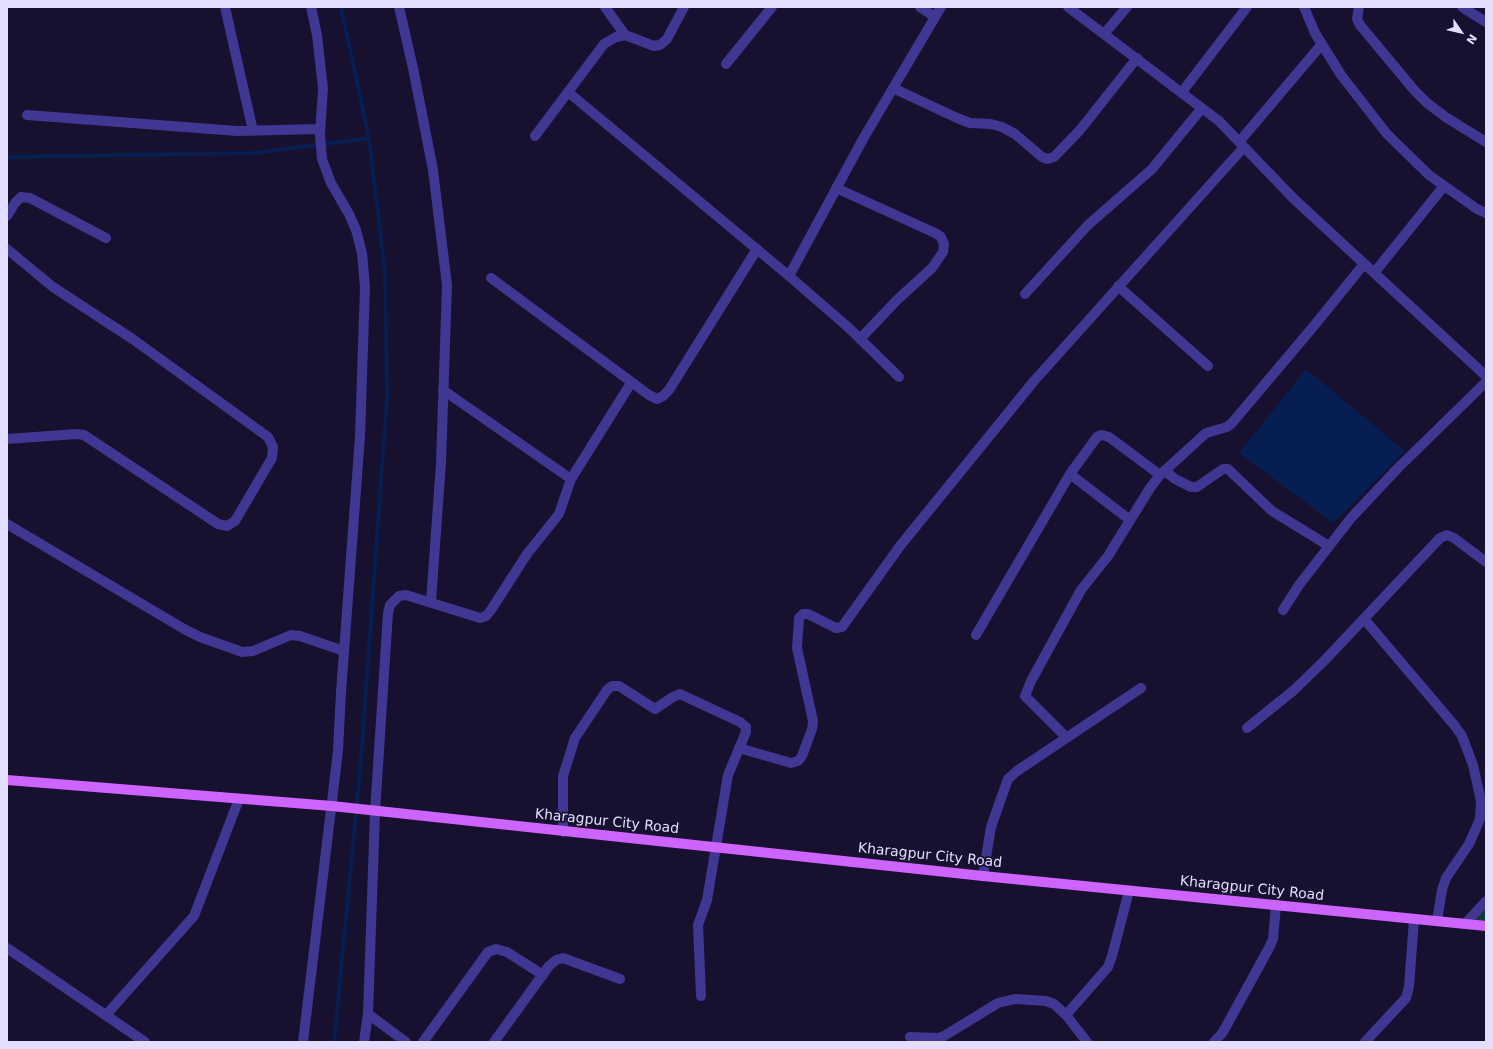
<!DOCTYPE html>
<html>
<head>
<meta charset="utf-8">
<style>
  body { margin:0 }
  #map { position:relative; width:1493px; height:1049px; overflow:hidden; background:#17102f; font-family:"DejaVu Sans",sans-serif }
  canvas { display:block }
  .frame { position:absolute; inset:0; border:8px solid #e3ddff; pointer-events:none }
  .north { position:absolute; left:1441px; top:12px; width:40px; height:40px; -webkit-text-stroke:3px #17102f; paint-order:stroke; rotate:124deg; font-size:11px; font-weight:700; line-height:16px; text-align:center; color:#e3ddff }
  .north::after { content:''; display:block; margin:auto; width:14px; height:18px; background:#e3ddff; clip-path:polygon(50% 0,100% 100%,50% 72%,0 100%) }
</style>
</head>
<body>
<div id="map">
<canvas width="1493" height="1049"></canvas>
<div class="frame"></div>
<div class="north">N</div>
</div>
<script>
const context = document.querySelector('canvas').getContext('2d');
context.lineJoin = 'round';
function fillPath(path, color) { context.fillStyle = color; context.fill(path, 'evenodd'); }
const toPath = rows => new Path2D(rows.map(r => 'M' + r).join(''));
function stroke(path, color, width, dash) { context.strokeStyle = color; context.lineWidth = width; context.lineCap = dash ? 'butt' : 'round'; context.setLineDash(dash || []); context.stroke(path); }
function write(font, color, halo, rows, align = 'center') {
  context.font = font + ' "DejaVu Sans",sans-serif'; context.lineWidth = 3.5; context.setLineDash([]); context.textBaseline = 'middle'; context.strokeStyle = halo; context.fillStyle = color; for (const [text, x, y, turn = 0] of rows) {
    context.save(); context.translate(x, y); context.rotate((+turn || 0) * Math.PI / 180); context.textAlign = isNaN(turn) ? turn : align; if (halo) context.strokeText(text, 0, 0); context.fillText(text, 0, 0); context.restore();
  }
}
const green = toPath([
  [1486,897,1486,925,1468,924]
]);
const water = toPath([
  [1306,369,1405,451,1333,523,1239,453]
]);
const stream = toPath([
  [7,157,254,153,369,138],
  [334,1042,360,772,387,397,385,272,369,138,341,7]
]);
const minor = toPath([
  [225,7,253,131],
  [399,7,413,68,433,170,447,285,441,463,431,601],
  [605,7,625,35],
  [920,7,935,17],
  [1068,7,1219,121,1294,199,1486,376],
  [1304,7,1315,33,1341,75,1387,134,1429,175,1477,209,1486,213],
  [1359,7,1357,19,1360,25,1414,90,1427,103,1447,118,1486,142],
  [1462,7,1486,22],
  [1104,34,1127,7],
  [726,64,772,7],
  [893,88,957,118,970,123,991,124,1002,127,1015,134,1042,157,1047,159,1054,157,1080,130,1137,58],
  [568,92,789,276,849,328,899,377],
  [1182,92,1247,7],
  [27,115,237,131,320,129],
  [535,136,604,44,616,37,625,35,654,46,660,45,667,39,684,7],
  [1239,142,1322,44],
  [836,188,935,233,941,237,944,244,943,252,932,268,897,300,860,339],
  [7,216,15,203,21,197,30,198,106,238],
  [7,249,53,287,134,340,268,437,273,447,272,458,235,521,227,526,218,524,84,435,77,434,7,439],
  [1374,273,1444,186],
  [789,276,863,139,941,7],
  [491,278,649,395,657,399,663,396,669,390,757,249],
  [1118,286,1208,366],
  [1025,294,1088,225,1152,169,1202,108],
  [443,390,571,479],
  [1165,471,1175,479,1191,487,1197,487,1223,469,1228,469,1272,511,1329,546],
  [1070,474,1130,520],
  [7,524,184,629,200,637,242,652,253,651,291,635,300,636,344,651],
  [1283,610,1299,585,1351,518,1398,468,1486,382],
  [1365,620,1455,726,1462,736,1473,765,1481,801,1480,819,1469,844,1446,878,1442,890,1437,921],
  [976,635,1070,474,1097,437,1102,435,1109,437,1160,475],
  [1247,728,1293,691,1324,661,1440,538,1447,535,1454,538,1486,562],
  [1067,738,1025,696,1031,681,1081,590,1108,556,1150,488,1160,475,1206,433,1227,427,1232,423,1313,327,1364,264],
  [739,748,791,763,798,761,802,756,812,729,813,721,797,648,799,618,803,614,808,614,836,628,842,627,900,546,1034,381,1244,147],
  [563,832,563,776,575,738,607,690,612,686,619,686,655,709,673,697,680,694,740,722,746,727,746,732,728,775,707,900,698,925,701,996],
  [983,876,991,827,1008,779,1017,771,1141,688],
  [1465,924,1486,901],
  [7,948,145,1042],
  [368,1014,406,1042],
  [106,1015,194,916,239,799],
  [1066,1015,1108,967,1112,956,1129,891],
  [910,1037,939,1038,944,1036,998,1003,1015,999,1046,1001,1054,1004,1066,1015,1087,1042],
  [303,1042,338,751,341,692,360,436,365,287,362,253,356,230,349,214,331,183,322,159,320,135,323,88,317,35,311,7],
  [364,1042,368,1014,375,812,388,613,390,605,399,596,406,595,480,618,486,616,491,610,527,554,559,514,571,479,631,383],
  [423,1042,488,952,496,949,507,952,543,975],
  [494,1042,549,966,556,960,563,958,620,979],
  [1214,1042,1223,1032,1269,948,1273,939,1276,905],
  [1365,1042,1406,998,1409,987,1414,919]
]);
const major = toPath([
  [7,780,332,806,983,876,1486,926]
]);
const streetNames = [
  ["Kharagpur City Road",607,822,6],
  ["Kharagpur City Road",930,856,6],
  ["Kharagpur City Road",1252,889,6]
];
fillPath(green, '#123939');
fillPath(water, '#061e51');
stroke(stream, '#061e51', 4);
stroke(minor, '#3f3791', 10);
stroke(major, '#cd64ff', 10);
write('14px', '#e3ddff', '#17102f', streetNames);
</script>
</body>
</html>
